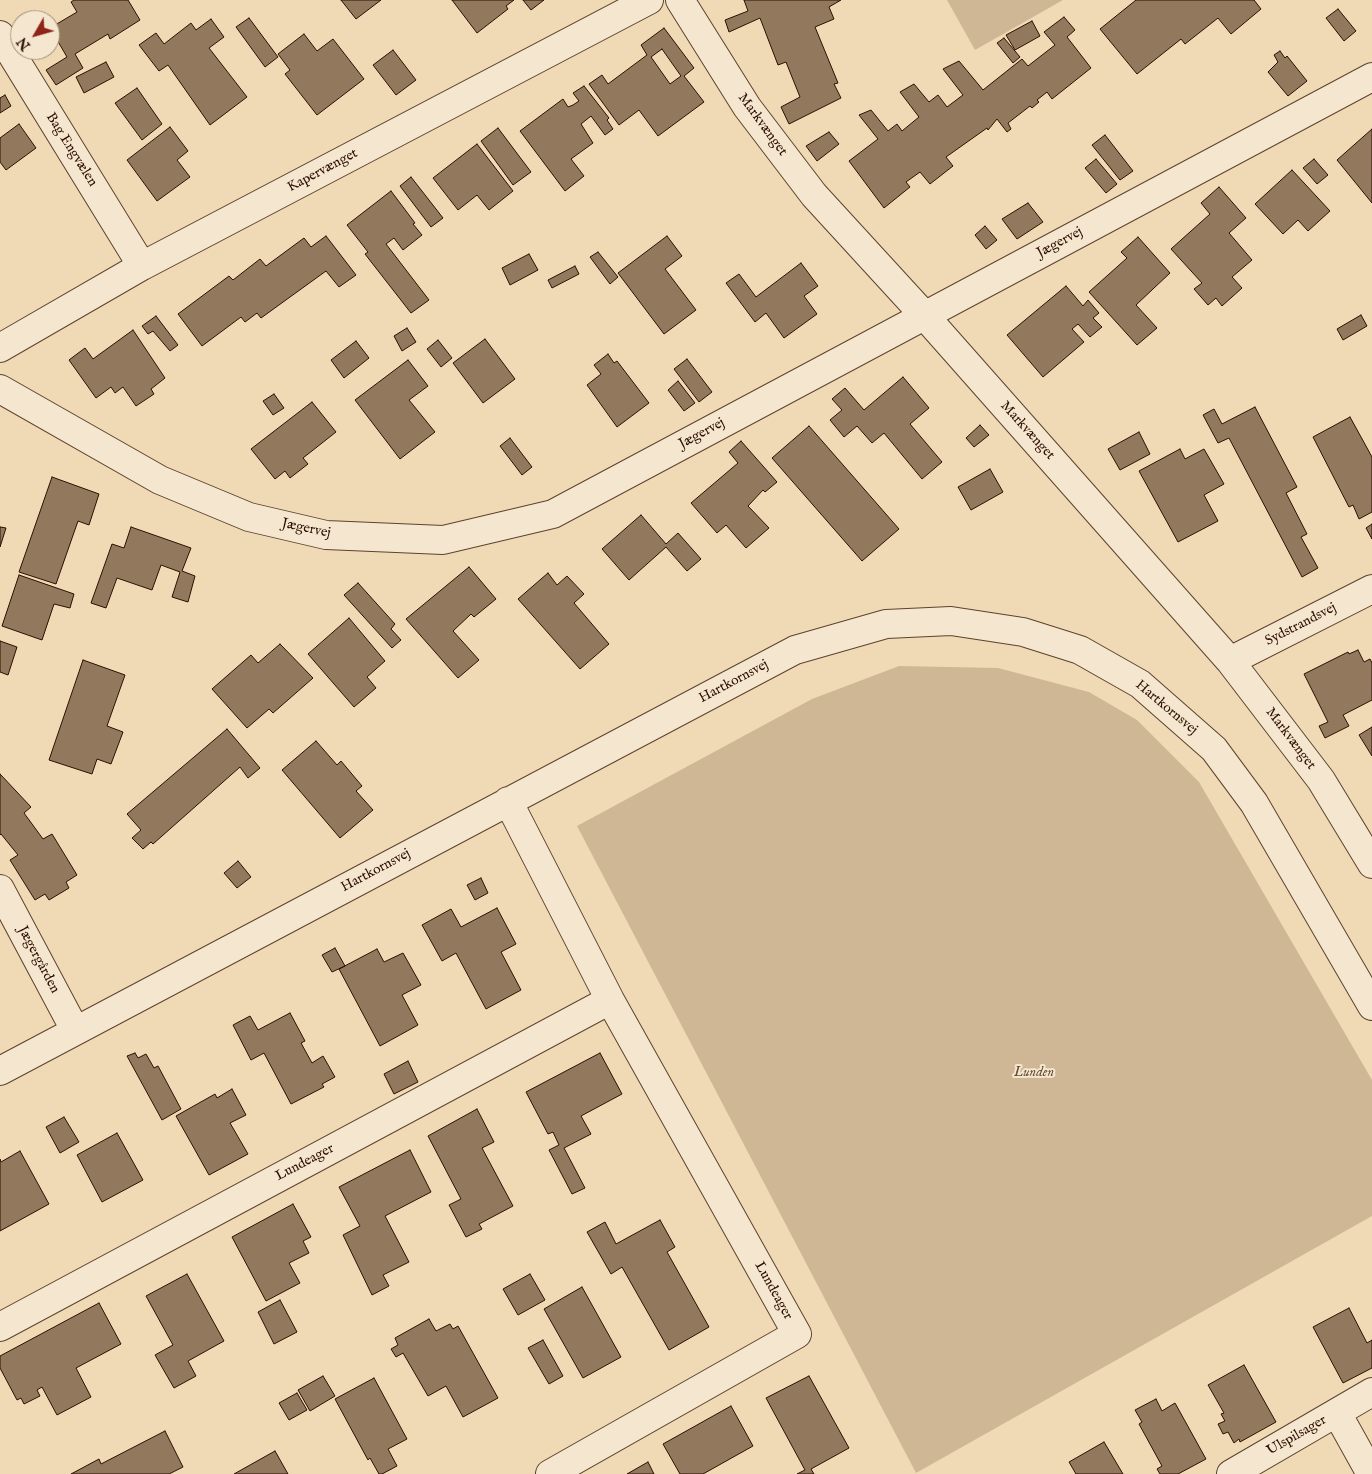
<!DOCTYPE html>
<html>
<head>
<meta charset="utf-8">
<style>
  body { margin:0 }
  #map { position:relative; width:1372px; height:1474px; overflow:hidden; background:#f0dab5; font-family:"IM FELL English",serif }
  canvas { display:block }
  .north { position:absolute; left:10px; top:10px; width:50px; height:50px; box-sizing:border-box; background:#f5e7cf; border:1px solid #a5917c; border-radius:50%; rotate:232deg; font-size:14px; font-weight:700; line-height:20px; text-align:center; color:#2c0f00 }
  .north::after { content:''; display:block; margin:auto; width:18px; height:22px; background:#8f2418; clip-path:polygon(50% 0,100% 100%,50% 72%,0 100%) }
</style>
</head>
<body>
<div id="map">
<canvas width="1372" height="1474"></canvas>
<div class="north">N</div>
</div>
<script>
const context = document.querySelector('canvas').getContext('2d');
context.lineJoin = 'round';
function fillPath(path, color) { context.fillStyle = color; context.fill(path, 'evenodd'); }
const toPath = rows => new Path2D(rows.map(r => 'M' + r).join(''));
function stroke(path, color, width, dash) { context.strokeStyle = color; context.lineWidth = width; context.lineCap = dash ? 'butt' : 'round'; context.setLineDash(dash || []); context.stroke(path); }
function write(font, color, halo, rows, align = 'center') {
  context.font = font + ' "IM FELL English",serif'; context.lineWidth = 4; context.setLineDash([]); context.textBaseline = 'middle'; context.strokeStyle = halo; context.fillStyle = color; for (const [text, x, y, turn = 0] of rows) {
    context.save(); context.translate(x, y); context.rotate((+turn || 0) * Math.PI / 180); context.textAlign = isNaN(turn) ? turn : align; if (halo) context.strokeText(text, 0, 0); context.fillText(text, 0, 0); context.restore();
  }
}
const green = toPath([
  [947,0,1063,0,975,50],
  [899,666,998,668,1089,692,1137,720,1199,782,1372,1080,1372,1216,916,1473,577,826,812,699]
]);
const building = toPath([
  [74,0,128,0,140,20,110,39,108,34,75,54,83,68,56,85,46,70,67,57,50,28,77,12,71,2,74,0],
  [341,0,381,0,356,19,341,0],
  [452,0,514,0,506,6,508,9,477,33,452,0],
  [523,0,544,0,531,10,523,0],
  [744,0,841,0,829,7,834,19,815,27,838,83,834,84,841,98,789,124,781,107,800,97,786,62,778,65,760,18,729,32,725,20,748,11,744,0],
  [1136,0,1254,0,1261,9,1231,34,1218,18,1185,44,1181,39,1137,74,1100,29,1136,0],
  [1338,9,1356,31,1344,41,1326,18,1338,9],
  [1064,17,1075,30,1067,37,1091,68,1052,99,1047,92,1037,100,1039,102,1032,108,1030,106,1008,123,1011,129,1007,132,997,119,988,130,987,128,946,157,953,166,930,184,920,172,906,182,910,187,884,208,849,161,878,139,859,115,871,110,888,131,897,124,902,131,919,117,900,92,914,84,929,102,938,95,947,107,963,95,943,69,959,61,983,90,1022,59,1028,66,1055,45,1044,32,1064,17],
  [249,18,278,57,265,67,236,27,249,18],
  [211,19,224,37,209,48,247,97,210,125,168,65,159,71,139,45,156,33,164,44,191,23,196,30,211,19],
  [1032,21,1040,36,1015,50,1006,35,1032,21],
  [664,28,694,68,684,76,704,102,658,136,639,110,619,125,589,84,602,75,608,84,647,55,641,45,664,28],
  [662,49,681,76,670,84,651,57,662,49],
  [304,34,317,51,333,39,364,79,317,115,285,74,290,70,278,54,304,34],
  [1004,38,1020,57,1013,63,997,43,1004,38],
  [393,50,416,80,396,95,373,65,393,50],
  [1280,51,1285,58,1287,56,1307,81,1288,96,1268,72,1278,62,1274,55,1280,51],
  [106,62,114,77,84,93,76,77,106,62],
  [584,86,609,118,607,120,613,129,605,135,591,116,581,124,593,143,571,159,584,176,565,191,520,131,563,99,568,107,573,105,579,101,573,93,584,86],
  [137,88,162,124,142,140,115,103,137,88],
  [5,95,11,106,0,113,0,98,5,95],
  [19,124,36,148,6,170,0,162,0,138,19,124],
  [170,127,188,151,177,160,190,177,157,201,127,160,170,127],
  [498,128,531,172,513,185,481,141,498,128],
  [1372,129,1372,203,1337,160,1372,129],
  [829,132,839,144,817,161,806,146,829,132],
  [1105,135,1133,171,1120,180,1092,145,1105,135],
  [477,144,513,191,489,210,477,195,458,210,433,178,477,144],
  [1096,159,1117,184,1106,193,1085,168,1096,159],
  [1314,159,1328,175,1317,184,1303,168,1314,159],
  [1292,170,1330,211,1308,231,1298,220,1283,234,1255,204,1292,170],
  [411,177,443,218,431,227,400,186,411,177],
  [1219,187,1246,218,1229,233,1252,260,1232,277,1242,288,1222,306,1216,298,1208,305,1194,289,1202,283,1171,249,1210,214,1201,203,1219,187],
  [391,191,415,223,413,224,422,235,403,250,394,238,386,244,429,300,411,313,365,254,368,252,347,225,391,191],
  [1028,203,1043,222,1017,239,1002,219,1028,203],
  [985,226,997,240,986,249,975,235,985,226],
  [326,236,356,275,339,287,326,271,261,318,257,313,245,322,241,317,202,346,178,314,229,276,233,280,260,259,266,266,304,238,311,247,326,236],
  [667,236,682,256,665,269,696,310,664,334,618,273,667,236],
  [1138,237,1170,273,1136,305,1157,328,1137,345,1089,292,1127,258,1121,252,1138,237],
  [598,252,618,277,610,284,590,257,598,252],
  [529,254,538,270,510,285,502,268,529,254],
  [801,263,818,286,804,296,817,314,784,338,766,313,755,322,726,283,739,274,756,297,801,263],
  [575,266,579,274,552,288,548,280,575,266],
  [1066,286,1083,306,1088,300,1099,313,1093,318,1102,327,1090,337,1078,324,1072,329,1084,342,1043,377,1007,335,1066,286],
  [1361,315,1367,326,1343,340,1337,329,1361,315],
  [156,316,178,345,170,351,153,331,148,334,142,326,156,316],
  [407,328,416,342,402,351,394,336,407,328],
  [133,330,165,378,151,389,154,394,136,406,123,387,115,393,111,387,96,398,69,360,85,348,93,359,133,330],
  [485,339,515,379,483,403,453,363,485,339],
  [438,340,452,358,441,367,427,349,438,340],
  [356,341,369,358,344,378,331,360,356,341],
  [608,354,614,363,617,361,649,403,617,427,587,385,601,374,594,365,608,354],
  [687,359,712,392,699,402,674,369,687,359],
  [408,360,428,386,409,400,435,432,400,459,355,400,408,360],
  [903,377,929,408,910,424,942,462,922,479,884,433,872,443,857,426,844,437,830,420,842,410,832,399,845,388,864,410,903,377],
  [678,381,695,403,684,411,668,390,678,381],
  [274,394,284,408,273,415,263,401,274,394],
  [312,402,336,432,303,458,308,464,290,478,285,471,275,479,251,449,312,402],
  [1255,407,1297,487,1286,493,1307,534,1301,537,1318,568,1302,577,1229,438,1218,443,1203,415,1214,409,1222,424,1255,407],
  [1350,417,1372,457,1372,512,1359,519,1353,505,1349,507,1313,437,1350,417],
  [980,425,989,435,974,447,966,438,980,425],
  [809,426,899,529,862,561,772,458,809,426],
  [1139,432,1150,454,1120,470,1108,449,1139,432],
  [510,438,532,467,522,475,500,446,510,438],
  [741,441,777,482,765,492,763,490,748,506,769,528,746,548,726,525,717,533,691,503,738,463,729,452,741,441],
  [1180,449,1185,459,1204,449,1224,484,1204,495,1218,521,1178,542,1139,471,1180,449],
  [990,469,1003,492,971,510,958,487,990,469],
  [52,477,99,494,89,525,78,521,56,584,19,572,52,477],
  [641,515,666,544,678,533,701,559,687,571,666,547,629,580,602,549,641,515],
  [1372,524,1372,539,1366,528,1372,524],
  [0,527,6,528,0,547,0,527],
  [131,527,191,548,182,571,195,576,188,602,172,597,180,572,161,565,152,590,117,578,106,608,91,603,112,544,124,548,131,527],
  [469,567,496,599,474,617,471,614,453,631,479,660,458,678,406,619,469,567],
  [548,573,557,585,567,576,584,594,574,603,609,644,580,669,518,599,548,573],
  [19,575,74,594,70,608,54,604,42,640,2,626,19,575],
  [358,583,395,624,391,629,401,640,392,648,344,595,358,583],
  [349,618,385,661,367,677,376,688,354,707,308,654,349,618],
  [0,641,17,647,8,675,0,672,0,641],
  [280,644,313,678,273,713,269,709,247,728,212,689,251,655,258,663,280,644],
  [1358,650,1364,662,1370,659,1372,663,1372,700,1343,715,1349,726,1325,738,1319,726,1328,722,1304,674,1348,652,1349,654,1358,650],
  [83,660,125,675,107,726,123,732,111,764,97,759,92,774,49,760,83,660],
  [1372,727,1372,756,1359,735,1372,727],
  [227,729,260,768,248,778,240,767,153,844,151,842,143,849,132,838,141,830,127,814,227,729],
  [316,741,337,765,341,761,362,786,356,791,373,810,340,838,282,770,316,741],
  [0,774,31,807,24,813,43,839,52,834,77,875,66,882,69,888,49,900,45,894,35,900,10,860,18,855,1,834,0,835,0,774],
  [238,861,251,877,237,888,224,873,238,861],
  [481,878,488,893,475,900,467,885,481,878],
  [497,908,516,944,501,952,521,990,486,1009,456,953,442,961,422,925,451,909,461,927,497,908],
  [335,948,345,966,332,972,322,955,335,948],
  [377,949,384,962,403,953,421,985,402,995,418,1025,380,1046,339,969,377,949],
  [290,1013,305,1041,301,1043,312,1063,323,1056,335,1077,322,1084,324,1087,291,1104,264,1053,251,1060,233,1025,250,1016,258,1030,290,1013],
  [135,1053,138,1058,146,1054,154,1068,158,1066,181,1109,162,1120,127,1056,135,1053],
  [600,1053,622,1094,581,1116,591,1134,564,1148,585,1188,572,1194,549,1150,559,1145,553,1132,548,1134,526,1092,600,1053],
  [408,1061,418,1082,394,1094,384,1074,408,1061],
  [232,1089,246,1115,230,1123,248,1154,209,1175,176,1116,215,1094,217,1098,232,1089],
  [477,1109,494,1142,482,1148,513,1206,479,1224,482,1229,466,1237,449,1205,461,1199,428,1136,477,1109],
  [64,1117,79,1142,60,1153,46,1127,64,1117],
  [117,1133,143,1180,102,1202,77,1155,117,1133],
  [410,1150,431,1192,385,1216,409,1262,383,1275,389,1286,372,1295,343,1235,360,1226,339,1187,410,1150],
  [20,1151,49,1204,0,1231,0,1159,1,1162,20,1151],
  [293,1204,311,1237,303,1241,309,1253,289,1263,300,1283,266,1301,232,1237,293,1204],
  [660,1220,675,1247,667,1252,709,1327,669,1350,622,1267,611,1274,587,1232,605,1222,616,1244,660,1220],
  [187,1274,224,1341,188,1361,196,1376,174,1388,155,1355,173,1345,146,1296,187,1274],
  [530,1274,545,1300,518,1315,503,1289,530,1274],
  [582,1287,621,1357,583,1378,544,1309,582,1287],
  [280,1300,297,1332,274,1344,258,1312,280,1300],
  [99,1303,121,1344,76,1368,91,1397,57,1415,42,1387,37,1390,40,1396,24,1404,21,1398,17,1400,0,1368,0,1356,99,1303],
  [1349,1308,1367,1343,1372,1340,1372,1368,1343,1383,1313,1327,1349,1308],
  [429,1319,436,1331,450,1324,453,1329,458,1326,498,1398,463,1417,446,1386,428,1396,403,1353,396,1357,391,1349,398,1345,395,1338,429,1319],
  [543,1340,563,1376,549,1384,528,1348,543,1340],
  [1244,1365,1276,1422,1240,1442,1239,1439,1234,1443,1228,1432,1223,1434,1218,1424,1225,1421,1221,1414,1224,1413,1208,1385,1244,1365],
  [323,1376,335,1396,310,1411,298,1390,323,1376],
  [809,1376,849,1448,811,1469,814,1474,797,1474,805,1470,766,1398,809,1376],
  [374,1378,407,1439,388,1449,397,1466,382,1474,379,1474,370,1458,368,1460,335,1399,374,1378],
  [297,1393,307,1410,289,1420,279,1403,297,1393],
  [1156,1399,1162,1411,1175,1403,1206,1459,1178,1474,1160,1474,1157,1469,1162,1466,1139,1424,1142,1422,1135,1410,1156,1399],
  [731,1406,753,1446,703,1474,680,1474,663,1444,731,1406],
  [165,1431,183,1467,169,1474,71,1474,99,1459,101,1464,165,1431],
  [1104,1442,1123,1474,1076,1474,1069,1462,1104,1442],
  [275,1451,288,1474,234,1474,275,1451],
  [648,1462,654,1474,627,1474,648,1462]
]);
const minor = toPath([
  [680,0,747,107,814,195,924,315,1230,661,1321,780,1372,864],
  [0,35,142,266],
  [0,348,142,266,649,0],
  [0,389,160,480,249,517,326,535,443,540,553,514,1372,77],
  [1230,661,1372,589],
  [508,801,610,1000,797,1334,550,1474],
  [0,889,75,1030],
  [0,1071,795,650,886,624,951,621,1023,632,1080,650,1140,684,1214,749,1254,803,1372,1006],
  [0,1327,610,1000],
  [1337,1413,1371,1474],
  [1231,1474,1372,1392]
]);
const streetNames = [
  ["Markvænget",762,125,54],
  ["Bag Engvælen",71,150,58],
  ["Kapervænget",323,171,-28],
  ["Jægervej",1060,243,-28],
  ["Markvænget",1027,431,48],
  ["Jægervej",702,434,-28],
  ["Jægervej",306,529,12],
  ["Sydstrandsvej",1301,625,-27],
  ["Hartkornsvej",734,682,-28],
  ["Hartkornsvej",1166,708,40],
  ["Markvænget",1290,739,53],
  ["Hartkornsvej",376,871,-28],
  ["Jægergården",38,960,62],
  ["Lundeager",305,1163,-28],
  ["Lundeager",773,1291,61],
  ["Ulspilsager",1297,1436,-30]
];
const parkNames = [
  ["Lunden",1034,1073]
];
fillPath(green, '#cfb796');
fillPath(building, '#92795e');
stroke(building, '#2c0f00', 1);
stroke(minor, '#5d422d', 30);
stroke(minor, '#f5e7cf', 28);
write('14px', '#2c0f00', '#f5e7cf', streetNames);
write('italic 14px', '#654a34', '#f5e7cf', parkNames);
</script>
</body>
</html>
